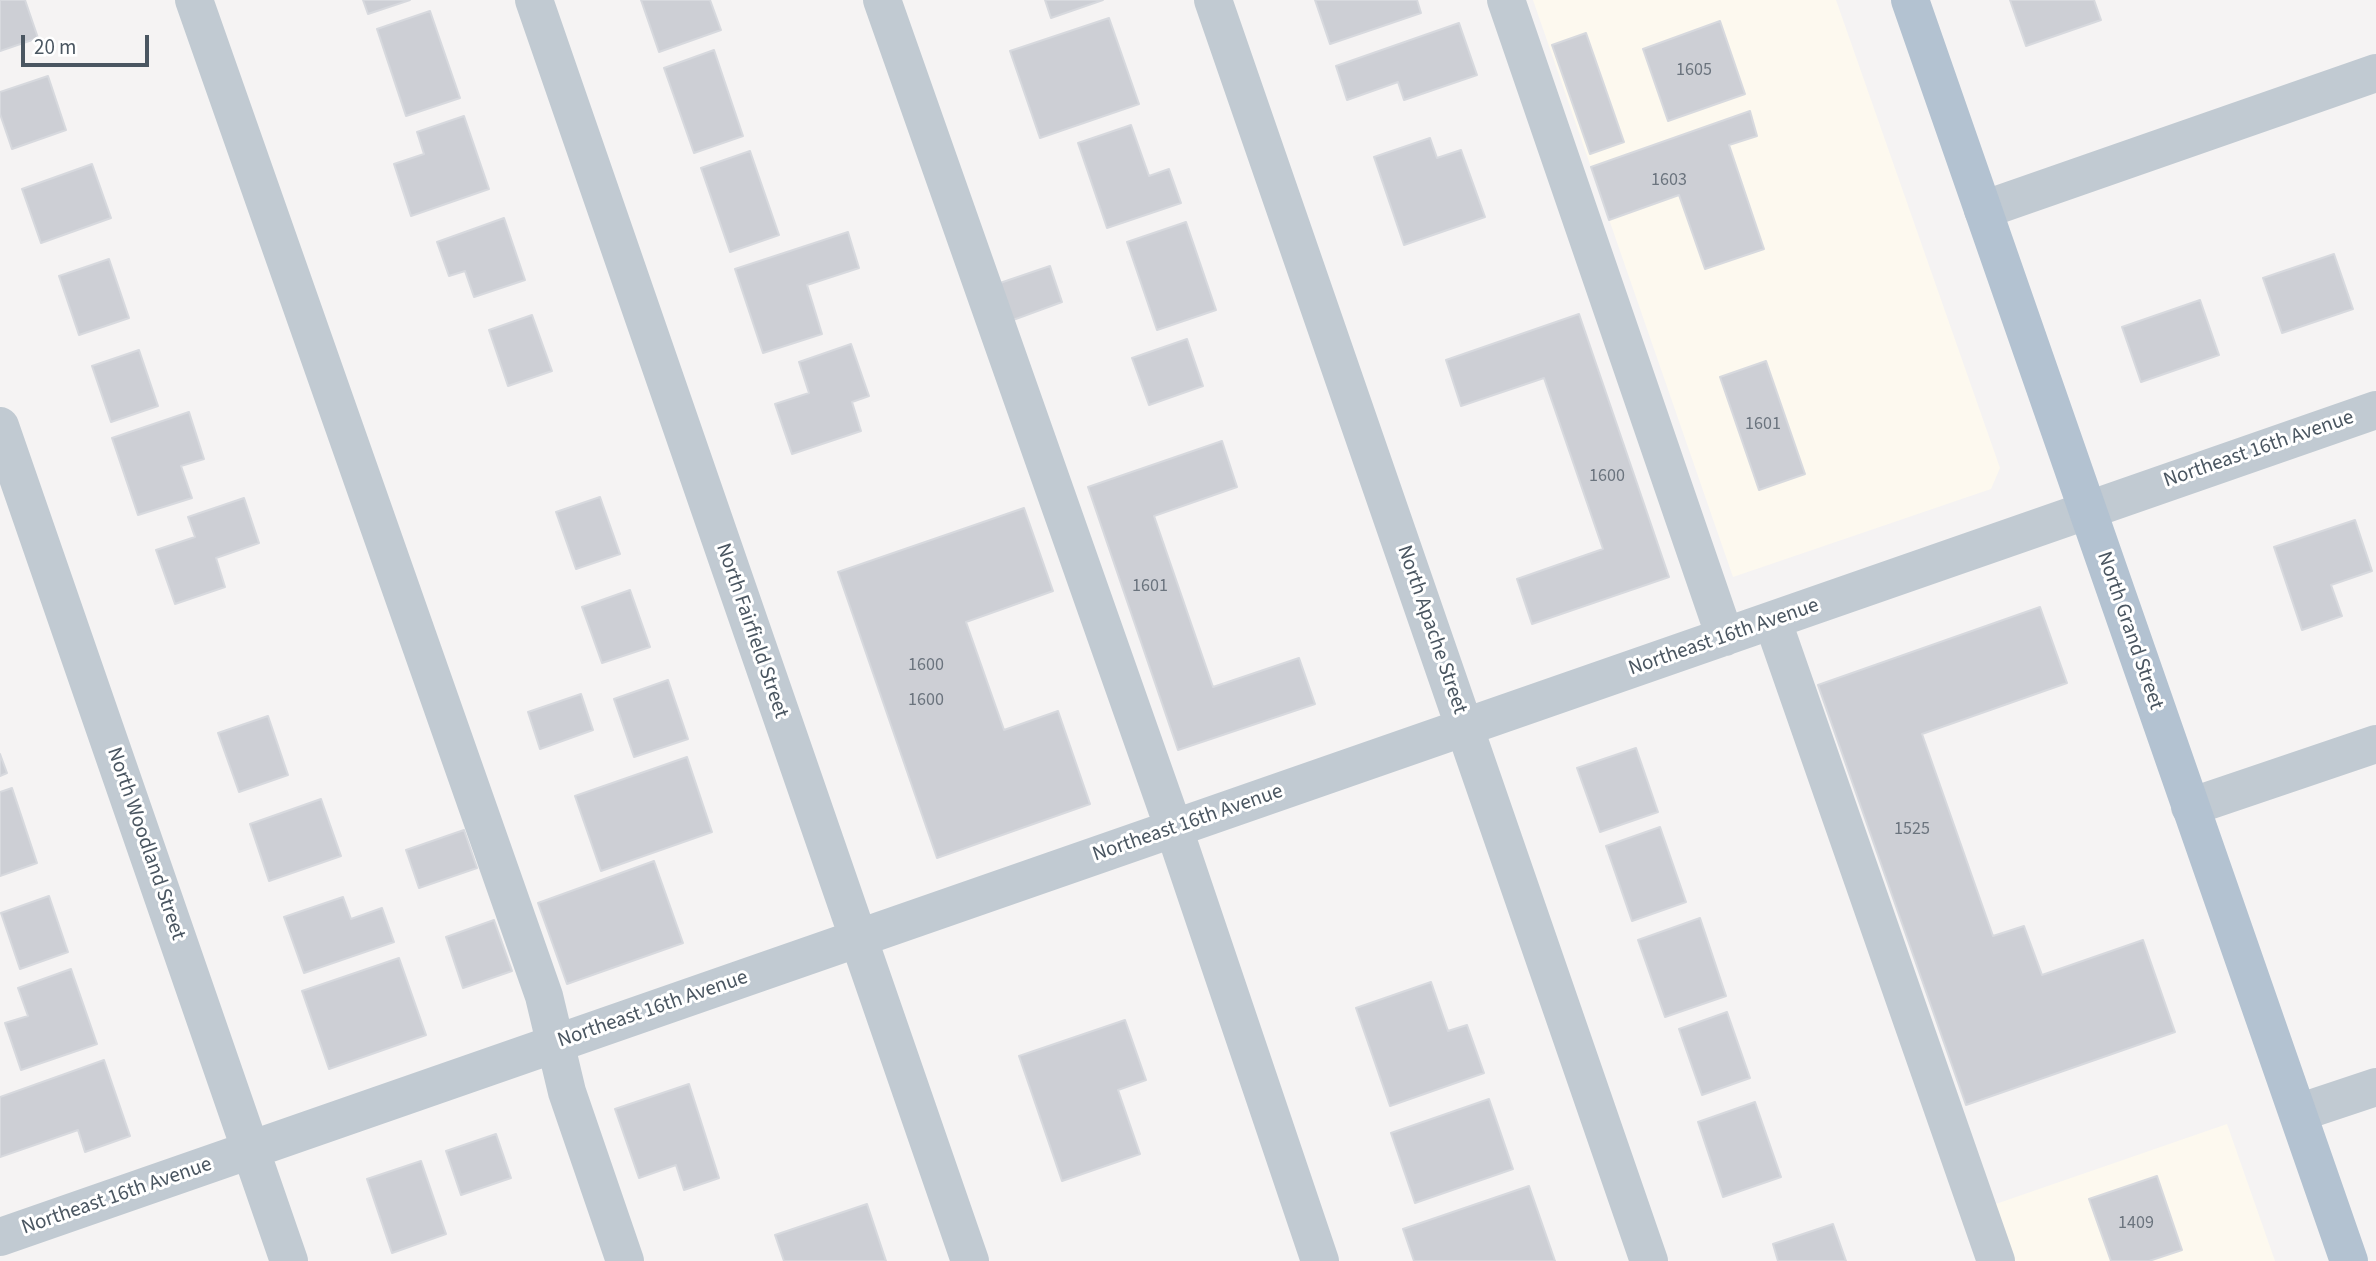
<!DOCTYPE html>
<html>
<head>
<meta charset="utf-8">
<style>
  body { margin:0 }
  #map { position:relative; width:2376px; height:1261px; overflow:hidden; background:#f5f3f3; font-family:"Source Sans 3",sans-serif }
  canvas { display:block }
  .scale { position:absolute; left:21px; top:35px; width:128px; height:32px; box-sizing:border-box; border:4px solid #4a5661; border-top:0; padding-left:9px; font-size:21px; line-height:24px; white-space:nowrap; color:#4a5661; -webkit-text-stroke:5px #fff; paint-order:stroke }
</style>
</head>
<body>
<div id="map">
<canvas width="2376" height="1261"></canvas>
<div class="scale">20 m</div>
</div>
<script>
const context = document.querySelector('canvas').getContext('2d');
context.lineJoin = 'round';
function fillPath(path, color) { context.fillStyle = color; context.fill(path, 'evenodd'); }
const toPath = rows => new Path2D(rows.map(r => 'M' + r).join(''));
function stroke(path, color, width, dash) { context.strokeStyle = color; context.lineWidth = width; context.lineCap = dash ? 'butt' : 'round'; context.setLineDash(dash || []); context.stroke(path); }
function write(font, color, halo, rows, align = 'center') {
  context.font = font + ' "Source Sans 3",sans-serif'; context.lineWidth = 6; context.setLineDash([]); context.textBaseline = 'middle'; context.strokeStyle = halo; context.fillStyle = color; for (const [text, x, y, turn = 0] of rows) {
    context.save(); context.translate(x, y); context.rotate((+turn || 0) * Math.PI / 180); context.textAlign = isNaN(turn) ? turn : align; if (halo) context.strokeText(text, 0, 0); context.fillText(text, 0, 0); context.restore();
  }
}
const commercial = toPath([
  [1533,0,1836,0,2000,468,1991,489,1733,577],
  [2227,1124,2275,1261,2009,1261,1990,1206]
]);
const building = toPath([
  [0,0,25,0,38,38,0,51,0,0],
  [363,0,410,0,368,14,363,0],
  [641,0,710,0,721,30,659,52,641,0],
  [1045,0,1103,0,1051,18,1045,0],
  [1315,0,1417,0,1421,13,1330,44,1315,0],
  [2010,0,2094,0,2101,20,2026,46,2010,0],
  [430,11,460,98,406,116,377,29,430,11],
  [1109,18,1139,104,1040,138,1010,51,1109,18],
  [1720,21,1745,94,1668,121,1643,49,1720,21],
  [1459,23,1477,75,1404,100,1398,82,1347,100,1336,66,1459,23],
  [1586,33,1624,142,1590,154,1552,45,1586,33],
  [714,50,743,136,694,153,664,68,714,50],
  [48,76,66,130,12,149,0,114,0,92,48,76],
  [1750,111,1757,136,1729,145,1764,249,1705,269,1679,195,1609,220,1591,167,1750,111],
  [464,116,489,189,411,216,394,164,424,154,417,132,464,116],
  [1131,125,1149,176,1169,169,1181,203,1107,228,1078,143,1131,125],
  [1430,138,1437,158,1461,150,1485,217,1404,245,1374,157,1430,138],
  [750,151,779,235,730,252,701,168,750,151],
  [92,164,111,218,41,243,22,189,92,164],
  [504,218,525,280,474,297,465,271,449,276,437,242,504,218],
  [1186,222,1216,310,1157,330,1127,242,1186,222],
  [848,232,859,268,807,285,822,334,763,353,735,269,848,232],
  [2334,254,2353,309,2282,333,2263,278,2334,254],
  [109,259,129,318,79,335,59,276,109,259],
  [1050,266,1062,302,1013,320,1000,283,1050,266],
  [2200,300,2219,355,2141,382,2122,327,2200,300],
  [1579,314,1669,577,1532,624,1517,579,1603,549,1544,378,1461,406,1446,360,1579,314],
  [532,315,552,371,508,386,489,330,532,315],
  [1187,339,1203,386,1149,405,1132,358,1187,339],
  [851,344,869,396,852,402,861,431,792,454,775,404,809,393,799,362,851,344],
  [139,350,158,406,111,422,92,366,139,350],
  [1766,361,1805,474,1759,490,1720,377,1766,361],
  [189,412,204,459,181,466,192,498,138,515,112,438,189,412],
  [1222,441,1237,487,1154,516,1213,687,1299,658,1315,704,1178,750,1088,487,1222,441],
  [600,497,620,554,576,569,556,512,600,497],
  [244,498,259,543,216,558,225,587,175,604,156,550,195,537,188,517,244,498],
  [1024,508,1053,591,966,622,1004,730,1058,711,1090,804,937,858,838,572,1024,508],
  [2355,520,2372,571,2331,585,2342,616,2302,630,2274,547,2355,520],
  [630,590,650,647,602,663,582,607,630,590],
  [2040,607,2067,683,1922,734,1993,936,2024,926,2042,975,2143,940,2175,1032,1966,1105,1818,685,2040,607],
  [668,680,688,739,634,757,614,699,668,680],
  [581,694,593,730,540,749,528,712,581,694],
  [268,716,288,775,239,792,218,733,268,716],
  [1636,748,1658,812,1600,832,1577,768,1636,748],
  [0,754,7,773,0,776,0,754],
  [687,757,712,832,601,871,575,796,687,757],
  [12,788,37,863,0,876,0,792,12,788],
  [321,799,341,856,269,881,250,824,321,799],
  [1660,827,1686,902,1632,921,1606,846,1660,827],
  [464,830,477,868,419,888,406,850,464,830],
  [654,861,683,943,567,984,538,903,654,861],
  [49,896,68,952,20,969,1,913,49,896],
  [343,897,351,919,382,908,394,942,304,973,284,917,343,897],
  [1700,918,1726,996,1665,1017,1638,940,1700,918],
  [494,920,512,971,463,988,446,937,494,920],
  [399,958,426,1035,329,1069,302,991,399,958],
  [71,969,97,1044,21,1070,5,1023,28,1016,18,988,71,969],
  [1431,982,1448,1031,1467,1025,1484,1073,1390,1106,1356,1008,1431,982],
  [1727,1012,1750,1078,1702,1095,1679,1029,1727,1012],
  [1125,1020,1146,1080,1118,1090,1140,1154,1062,1181,1019,1056,1125,1020],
  [104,1060,130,1136,85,1152,78,1130,0,1157,0,1097,104,1060],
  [689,1084,719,1178,684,1190,676,1165,639,1178,615,1109,689,1084],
  [1489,1099,1513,1169,1415,1203,1391,1133,1489,1099],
  [1755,1102,1781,1177,1723,1197,1698,1122,1755,1102],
  [496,1134,511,1178,461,1195,446,1151,496,1134],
  [421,1161,446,1234,392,1253,367,1179,421,1161],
  [2157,1176,2182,1250,2149,1261,2111,1261,2089,1199,2157,1176],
  [1529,1186,1555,1261,1414,1261,1403,1229,1529,1186],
  [867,1204,886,1261,784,1261,775,1235,867,1204],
  [1833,1224,1846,1261,1778,1261,1773,1244,1833,1224]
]);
const minor = toPath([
  [194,0,544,996,567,1092,625,1261],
  [534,0,970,1261],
  [882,0,1174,829,1320,1261],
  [1213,0,1649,1261],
  [1506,0,1725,637],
  [1983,210,2376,73],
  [0,426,289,1261],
  [1773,622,1996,1261],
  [2190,807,2376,744],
  [2298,1113,2376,1087],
  [0,1237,2376,410]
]);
const major = toPath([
  [1910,0,2349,1261]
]);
const numberNames = [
  ["1605",1694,71],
  ["1603",1669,181],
  ["1601",1763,425],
  ["1600",1607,477],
  ["1601",1150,587],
  ["1600",926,666],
  ["1600",926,701],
  ["1525",1912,830],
  ["1409",2136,1224]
];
const streetNames = [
  ["Northeast 16th Avenue",2259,450,-19],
  ["North Apache Street",1431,630,71],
  ["North Fairfield Street",751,631,71],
  ["North Grand Street",2129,631,71],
  ["Northeast 16th Avenue",1724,638,-19],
  ["Northeast 16th Avenue",1188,824,-19],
  ["North Woodland Street",145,844,71],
  ["Northeast 16th Avenue",653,1010,-19],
  ["Northeast 16th Avenue",117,1197,-19]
];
fillPath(commercial, '#fdf9ef');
fillPath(building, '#cdcfd5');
stroke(building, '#d7d9de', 2);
stroke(minor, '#c1cad2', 38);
stroke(major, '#b3c2d1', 38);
write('18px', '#6b747e', null, numberNames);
write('21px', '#4a5661', '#fff', streetNames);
</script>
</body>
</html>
